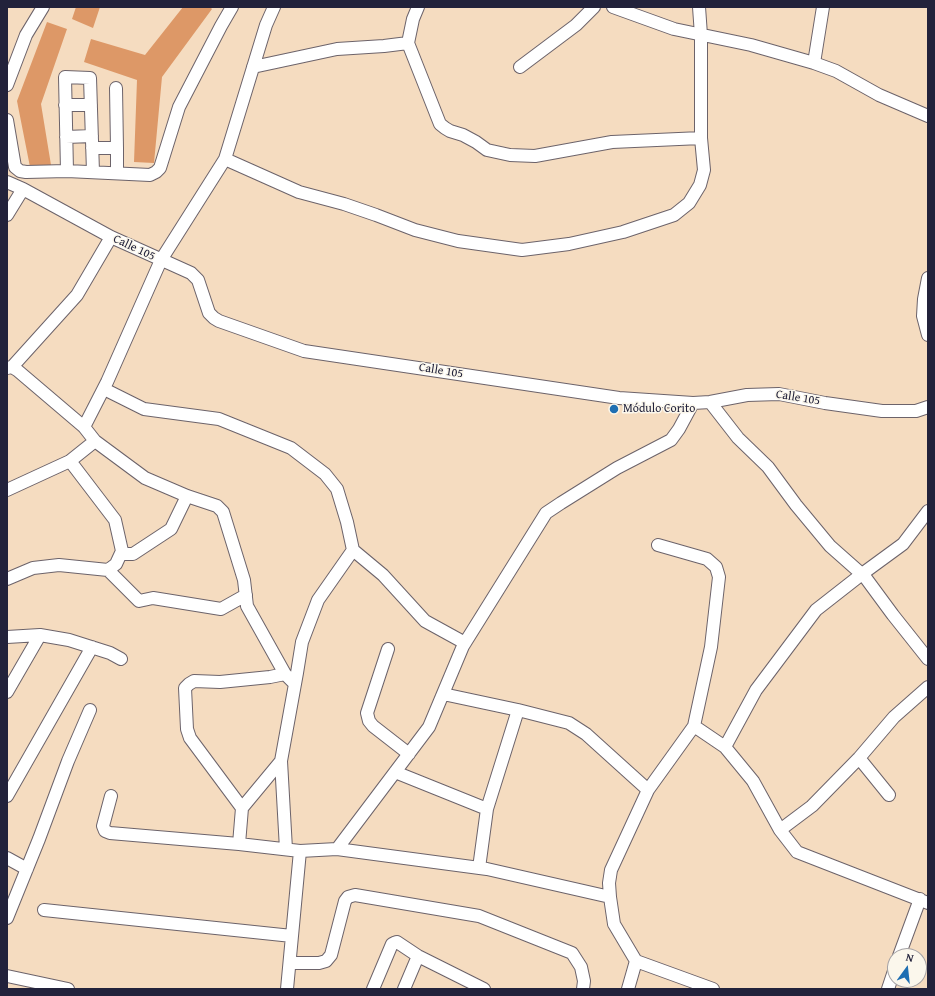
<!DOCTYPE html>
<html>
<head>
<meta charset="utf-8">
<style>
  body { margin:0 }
  #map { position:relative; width:935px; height:996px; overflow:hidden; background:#f5dcc0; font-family:"Gentium Book Plus",serif }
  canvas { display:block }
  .frame { position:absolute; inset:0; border:8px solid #22223b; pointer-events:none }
  .north { position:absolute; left:887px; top:948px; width:40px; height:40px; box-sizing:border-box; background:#fbf7ec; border:1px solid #a4a2a5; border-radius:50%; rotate:15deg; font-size:11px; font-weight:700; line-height:16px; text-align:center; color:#22223b }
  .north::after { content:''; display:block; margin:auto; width:14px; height:18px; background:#1f6fb2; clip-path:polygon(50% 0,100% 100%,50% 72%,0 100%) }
</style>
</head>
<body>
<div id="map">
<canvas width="935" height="996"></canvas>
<div class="frame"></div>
<div class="north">N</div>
</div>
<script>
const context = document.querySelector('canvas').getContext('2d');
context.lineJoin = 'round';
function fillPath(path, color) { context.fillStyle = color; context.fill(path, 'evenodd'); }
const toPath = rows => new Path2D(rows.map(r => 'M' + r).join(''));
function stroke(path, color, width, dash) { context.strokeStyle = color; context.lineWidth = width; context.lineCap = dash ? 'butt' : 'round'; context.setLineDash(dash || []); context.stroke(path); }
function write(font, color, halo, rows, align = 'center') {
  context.font = font + ' "Gentium Book Plus",serif'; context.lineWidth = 3; context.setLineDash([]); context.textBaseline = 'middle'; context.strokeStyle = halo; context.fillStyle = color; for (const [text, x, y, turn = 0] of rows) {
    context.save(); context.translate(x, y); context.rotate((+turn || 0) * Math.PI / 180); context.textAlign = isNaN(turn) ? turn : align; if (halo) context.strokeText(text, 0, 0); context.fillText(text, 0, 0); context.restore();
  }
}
const building = toPath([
  [76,7,100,7,93,28,72,19],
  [183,7,210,7,212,9,162,77,154,163,134,162,137,80,84,62,91,39,145,55],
  [47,22,67,29,41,104,51,165,30,167,17,101]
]);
const minor = toPath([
  [418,7,413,19,408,43,440,124,445,128,450,131,463,135,476,142,487,150,510,155,535,156,612,142,701,138],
  [613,7,674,29,751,45,814,63,836,71,879,95,928,116],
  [814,63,823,7],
  [253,67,337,49,384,46,408,43],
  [520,67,576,25,594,7],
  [7,85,26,35,43,7],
  [116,88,117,148],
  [65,105,91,105],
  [7,120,15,167,20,171,26,172,67,171,150,175,156,172,160,168,179,107,221,26,232,7],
  [66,137,92,136],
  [92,148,117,148,117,173],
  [225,159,299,192,344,204,376,215,415,230,458,241,522,250,569,244,623,232,674,215,689,203,700,185,704,170,701,138,701,35,699,7],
  [67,171,65,77,90,78,93,172],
  [7,182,23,189,111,237,191,273,198,280,209,313,214,318,219,321,304,351,619,398,693,403,710,402,747,395,779,394,825,403,882,411,916,411,928,407],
  [7,215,23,189],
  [928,278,924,299,923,316,928,335],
  [12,367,17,370,84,427,95,441,145,478,187,496,217,506,223,512,244,580,247,606,285,674,295,684],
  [7,368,12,367,77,295,111,237],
  [104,389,144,409,219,419,291,448,325,474,337,489,347,522,353,550,383,575,425,621,465,643],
  [710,402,738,438,768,467,796,505,830,546,865,577,893,615,928,659],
  [84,427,107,382,161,260,225,159,266,25,274,7],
  [95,441,70,461,115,520,122,551,126,554,133,554,171,529,187,496],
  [7,490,70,461],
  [658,545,707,559,716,567,719,577,711,647,694,726,648,790,611,870,609,883,610,897,614,924,636,961,713,989],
  [108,570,116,564,122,551],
  [7,579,33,568,59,565,108,570,139,601,153,598,221,609,246,595],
  [7,637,40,635,69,640,110,653,121,659],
  [388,649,367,713,369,721,373,726,409,754],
  [7,692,40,635],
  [443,694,518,710,569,723,586,734,648,790],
  [694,726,725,747,753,781,780,830,797,852,928,903],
  [725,747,756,690,816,610,862,574,903,544,928,511],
  [859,758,889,795],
  [395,772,487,809],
  [7,796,92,647],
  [111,796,103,826,105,831,110,833,239,844,300,851,337,849,487,869,610,897],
  [242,808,281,761],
  [780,830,812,806,859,758,894,717,928,687],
  [239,844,242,808,190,738,187,729,185,688,189,684,194,681,220,682,270,677,285,674],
  [286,849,281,761,297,673,302,642,318,600,353,550],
  [337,849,429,727,463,646,546,513,561,503,617,468,671,440,679,429,693,403],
  [7,858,27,869],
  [479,868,487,809,518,710],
  [44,910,292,936],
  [7,918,39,839,68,761,90,710],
  [899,956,920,899],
  [290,963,319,963,326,961,331,955,345,901,348,897,355,895,479,916,572,953,581,967,584,981,583,989],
  [7,976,68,989],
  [287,989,300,851],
  [373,989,392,944,394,943,397,942,418,956,484,989],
  [404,989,418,956],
  [628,989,636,961],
  [888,989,895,968]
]);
const markers = [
  [614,409,5,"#1f6fb2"]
];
const streetNames = [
  ["Calle 105",134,248,25],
  ["Calle 105",441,371,9],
  ["Calle 105",798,398,9]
];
const poiNames = [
  ["Módulo Corito",623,409]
];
fillPath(building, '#dd9867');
stroke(minor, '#6c636a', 14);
stroke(minor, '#fff', 12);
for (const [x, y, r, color] of markers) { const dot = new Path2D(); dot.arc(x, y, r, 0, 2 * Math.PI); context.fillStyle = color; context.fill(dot); stroke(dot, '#fbf7ec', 1.5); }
write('12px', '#22223b', '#fbf7ec', streetNames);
write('12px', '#22223b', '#fbf7ec', poiNames, 'left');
</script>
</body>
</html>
